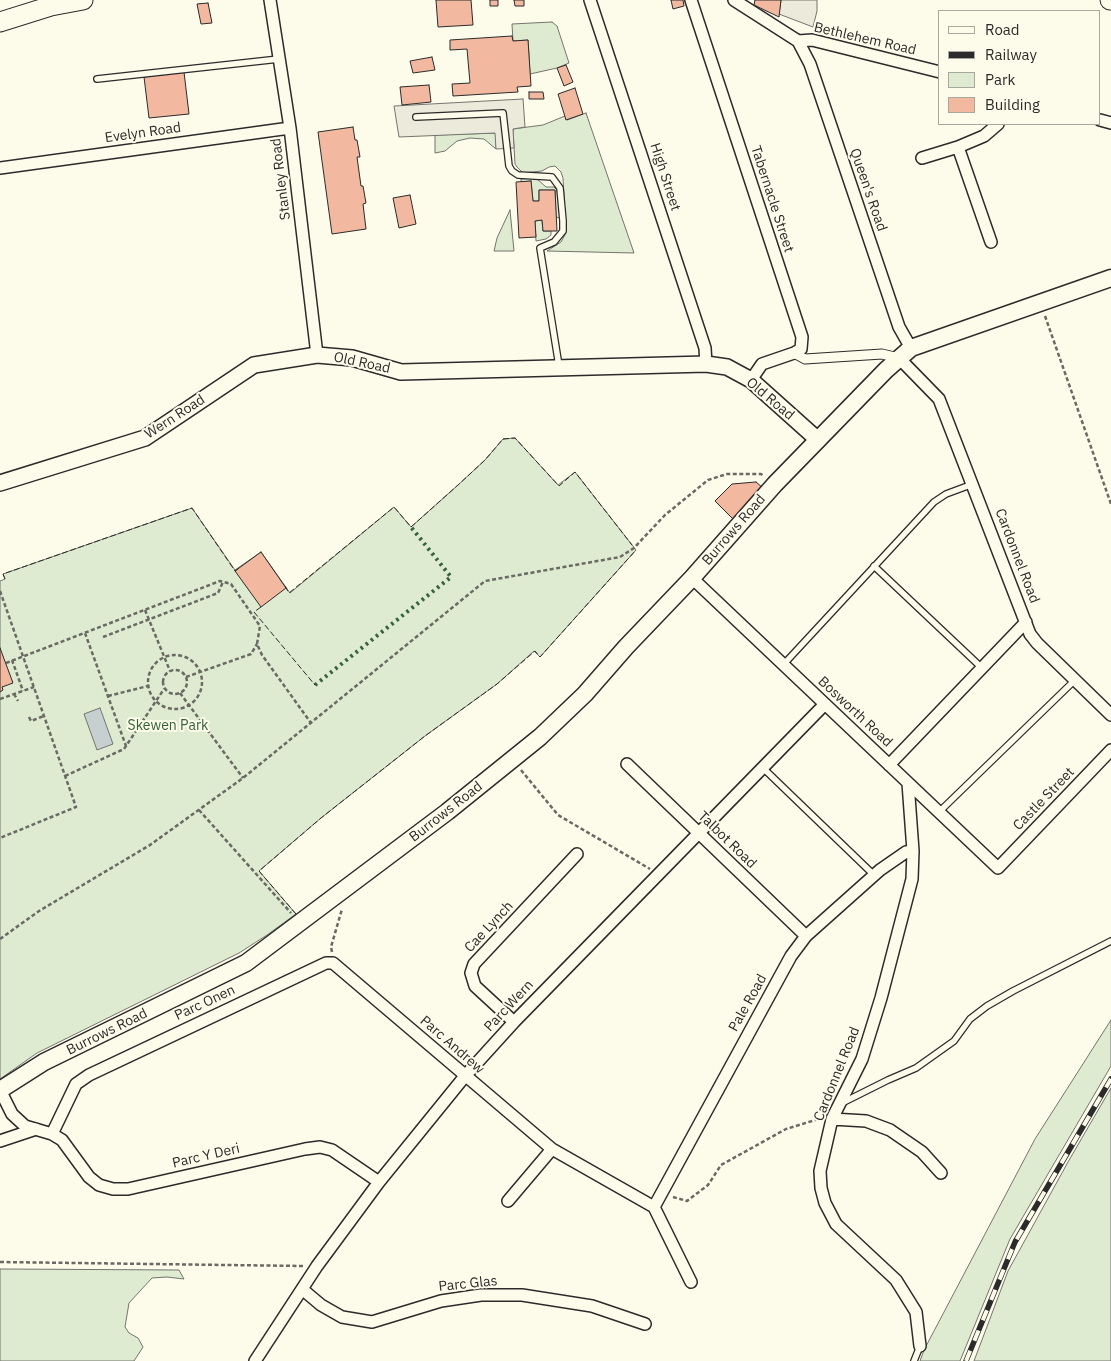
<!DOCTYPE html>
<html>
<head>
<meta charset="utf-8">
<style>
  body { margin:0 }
  #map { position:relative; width:1111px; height:1361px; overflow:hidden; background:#fdfbea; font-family:"IBM Plex Sans",sans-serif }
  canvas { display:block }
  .legend { position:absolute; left:938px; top:10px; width:162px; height:115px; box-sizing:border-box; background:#fdfbea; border:1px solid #a9a89e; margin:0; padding:6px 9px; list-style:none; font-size:15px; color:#2b2b2b }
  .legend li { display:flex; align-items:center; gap:10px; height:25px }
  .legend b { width:25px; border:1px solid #a9a89e }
</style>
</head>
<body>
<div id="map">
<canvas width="1111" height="1361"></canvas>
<ul class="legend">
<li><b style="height:6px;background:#fdfbea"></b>Road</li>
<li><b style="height:6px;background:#2b2b2b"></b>Railway</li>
<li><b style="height:14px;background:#deebd1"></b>Park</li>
<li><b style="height:14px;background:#f2b8a0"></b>Building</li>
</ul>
</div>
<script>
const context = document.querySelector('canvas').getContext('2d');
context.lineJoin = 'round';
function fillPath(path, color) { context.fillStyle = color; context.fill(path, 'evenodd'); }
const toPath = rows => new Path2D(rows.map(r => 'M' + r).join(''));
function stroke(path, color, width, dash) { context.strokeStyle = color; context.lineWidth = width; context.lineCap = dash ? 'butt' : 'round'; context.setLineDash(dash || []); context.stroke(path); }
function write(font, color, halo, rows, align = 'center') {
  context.font = font + ' "IBM Plex Sans",sans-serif'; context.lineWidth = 4; context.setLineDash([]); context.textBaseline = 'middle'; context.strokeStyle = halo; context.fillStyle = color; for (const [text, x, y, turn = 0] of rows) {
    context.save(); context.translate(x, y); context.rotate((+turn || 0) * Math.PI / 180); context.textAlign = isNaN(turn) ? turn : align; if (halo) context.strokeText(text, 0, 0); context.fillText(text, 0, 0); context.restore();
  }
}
const green = toPath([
  [552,22,557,26,569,63,557,68,530,74,528,40,513,41,512,24,552,22],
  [586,113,634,253,547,251,561,242,566,233,563,178,561,172,555,166,549,167,542,171,523,173,517,167,515,164,513,129,543,125,565,116,567,120,586,113],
  [496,133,496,149,484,139,470,138,457,141,445,151,435,153,435,135,496,133],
  [536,178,546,187,554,187,557,190,560,217,556,218,555,190,539,190,539,201,533,201,531,181,521,182,521,179,536,178],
  [510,210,514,251,494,251,497,238,510,210],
  [542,220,543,231,551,231,551,235,546,239,536,241,535,221,542,220],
  [515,438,558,485,575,472,636,550,540,657,534,651,497,684,425,736,321,818,259,871,296,914,267,935,239,953,37,1053,0,1079,0,581,5,579,3,574,192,508,235,570,261,552,290,593,394,507,411,527,458,485,485,460,503,439,515,438],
  [1111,1020,1111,1066,1010,1239,960,1361,920,1361,924,1350,1035,1139,1111,1020],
  [1111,1088,1111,1361,974,1361,1008,1271,1068,1162,1111,1088],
  [0,1269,179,1270,184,1279,167,1277,152,1278,129,1303,125,1327,129,1333,138,1338,143,1347,134,1361,0,1361,0,1269]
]);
const parking = toPath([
  [781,0,817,0,817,11,813,27,779,14,781,0],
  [523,99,525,127,513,129,514,148,496,149,495,133,399,137,394,106,523,99]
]);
const water = toPath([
  [100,708,113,744,97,750,84,714,100,708]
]);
const building = toPath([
  [436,0,471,0,473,25,438,27,436,0],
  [490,0,498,0,498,6,490,6,490,0],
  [514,0,524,0,524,6,515,6,514,0],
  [671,0,683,0,684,6,673,9,671,0],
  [755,0,781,0,779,17,754,5,755,0],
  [208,3,212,23,201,24,197,4,208,3],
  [512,36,513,41,528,40,531,86,517,87,518,92,453,96,452,84,470,83,467,49,450,50,450,40,512,36],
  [432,57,435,70,413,73,410,61,432,57],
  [566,65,573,82,564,86,557,68,566,65],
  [184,72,189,114,149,118,144,77,184,72],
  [429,85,431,102,402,105,400,87,429,85],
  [575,88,583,114,566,120,558,94,575,88],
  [529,92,543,92,544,99,529,99,529,92],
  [353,127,355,140,357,140,360,157,357,157,361,186,363,186,366,203,363,204,366,229,332,234,318,132,353,127],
  [531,181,533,201,539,201,539,190,555,190,557,231,543,231,542,220,535,221,536,237,519,238,516,182,531,181],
  [410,195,416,224,399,228,393,198,410,195],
  [756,482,763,488,733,519,715,501,732,484,756,482],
  [261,552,286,588,261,607,235,571,261,552],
  [0,648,13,683,2,687,3,690,0,692,0,648]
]);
const path = toPath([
  [1045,316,1111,504],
  [0,591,76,807,0,838],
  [145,610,170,671],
  [85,633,126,746],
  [103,637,218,593,223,582],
  '148 682a27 27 0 1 1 54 0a27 27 0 1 1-54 0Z',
  [12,660,23,691],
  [6,663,220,581,231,584,260,626,257,644,262,655,311,723],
  '163 682a12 12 0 1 1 24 0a12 12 0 1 1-24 0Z',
  [186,677,251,654,257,644],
  [180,693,243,778],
  [14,694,18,701],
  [108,696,148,686],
  [0,699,34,687],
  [29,717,31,721,44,716],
  [521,770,558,815,650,869],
  [65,776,124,749,164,689],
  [199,810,291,913],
  [0,939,39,911,150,845,243,778,485,581,620,557,634,548,665,515,708,480,727,474,761,474,764,476],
  [332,952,331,947,342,909],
  [673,1197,687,1201,708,1185,721,1165,786,1129,822,1118],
  [0,1262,303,1266]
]);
const service = toPath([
  [97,79,279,59],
  [416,117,503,113,509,166,512,171,518,175,552,177,560,188,563,221,563,231,554,242,540,248,559,366],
  [874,566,982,668],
  [783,665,934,502,946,494,973,484],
  [763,768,874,875],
  [939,812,1075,680],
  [842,1103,888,1080,916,1068,954,1041,970,1019,987,1006,1013,991,1111,941],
  [914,1361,920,1346]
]);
const pedestrian = toPath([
  [794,353,805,359,882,354,899,358]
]);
const minor = toPath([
  [270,0,290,128,317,355],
  [590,0,705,348,706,364],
  [691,0,802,337,801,349,794,353,762,364,751,380],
  [734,0,798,41,812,40,940,72],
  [798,41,810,64,899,327,911,348],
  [1100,120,1111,123],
  [922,158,958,147],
  [0,168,290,128],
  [991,242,958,147,984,136,998,124],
  [899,358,939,399,1030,634,1037,643,1111,715],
  [692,578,998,868,1111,750],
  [627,764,806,936],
  [889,765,1026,622],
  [908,783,913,851,912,879,881,998,862,1059,832,1119,820,1171,821,1188,825,1203,836,1224,896,1280,916,1312,920,1346],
  [514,1022,475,986,471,973,474,964,577,854],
  [0,1090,12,1114,25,1126,52,1134,62,1140,89,1177,99,1185,113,1189,128,1189,305,1149,320,1147,332,1150,379,1182],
  [832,1119,866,1121,890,1130,922,1152,941,1173],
  [52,1134,76,1084,89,1075,326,963,333,963,552,1149,654,1207,791,956,806,936,880,870,906,852,913,851],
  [0,1141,36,1129],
  [508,1201,552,1149],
  [654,1207,691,1282],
  [302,1289,321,1305,342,1317,372,1322,441,1301,481,1295,522,1295,592,1306,645,1324],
  [255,1361,317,1266,379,1182,465,1076,514,1022,825,704]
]);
const tertiary = toPath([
  [0,483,145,438,254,365,317,355,352,358,401,372,706,364,727,367,751,380,818,440]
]);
const secondary = toPath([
  [0,1090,44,1062,246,963,447,812,540,737,585,694,626,647,692,578,775,484,886,370,911,348,1111,278]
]);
const primary = toPath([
  [1110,0,1111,0],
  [0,22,51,6,83,0]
]);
const rail = toPath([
  [966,1361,1015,1242,1111,1079]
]);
const hedge = toPath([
  [315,685,451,577,411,527]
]);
const fence = toPath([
  [5,579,3,574,192,508,235,571,238,569],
  [285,586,289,593,394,507,411,527,458,485,485,460,503,439,515,438,559,486,575,472,632,545],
  [261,607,254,612,315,685],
  [296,914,259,871,321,818,425,736,497,684,535,651,540,657,636,550]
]);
const streetNames = [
  ["Bethlehem Road",865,39,13],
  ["Evelyn Road",143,133,-8],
  ["High Street",665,177,72],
  ["Stanley Road",281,179,-97],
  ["Queen's Road",868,190,71],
  ["Tabernacle Street",772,199,72],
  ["Old Road",362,363,12],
  ["Old Road",770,399,40],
  ["Wern Road",175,417,-33],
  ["Burrows Road",734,530,-49],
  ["Cardonnel Road",1017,556,69],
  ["Bosworth Road",855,712,43],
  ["Castle Street",1044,799,-46],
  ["Burrows Road",446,812,-38],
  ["Talbot Road",727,840,44],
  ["Cae Lynch",489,927,-47],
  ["Parc Onen",205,1003,-25],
  ["Pale Road",748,1003,-61],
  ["Parc Wern",509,1006,-47],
  ["Burrows Road",107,1032,-26],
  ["Parc Andrew",452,1045,41],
  ["Cardonnel Road",837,1074,-68],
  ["Parc Y Deri",206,1156,-13],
  ["Parc Glas",468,1284,-6]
];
const parkNames = [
  ["Skewen Park",168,726]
];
fillPath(green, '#deebd1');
stroke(green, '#74746e', 1);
fillPath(parking, '#eceadb');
stroke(parking, '#74746e', 1);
fillPath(water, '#c7d0d0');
stroke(water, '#74746e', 1);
fillPath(building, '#f2b8a0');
stroke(building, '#2b2b2b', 1);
stroke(service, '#2b2b2b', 8);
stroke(pedestrian, '#2b2b2b', 11);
stroke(minor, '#2b2b2b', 14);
stroke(tertiary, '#2b2b2b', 18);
stroke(secondary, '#2b2b2b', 19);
stroke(primary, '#2b2b2b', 21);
stroke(path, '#6a6964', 2.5, [4, 2.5]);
stroke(service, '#fdfbea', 5.5);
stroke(pedestrian, '#fdfbea', 9);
stroke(minor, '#fdfbea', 11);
stroke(tertiary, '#fdfbea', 15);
stroke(secondary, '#fdfbea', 16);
stroke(primary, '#fdfbea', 19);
stroke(rail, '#2b2b2b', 5.5);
stroke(rail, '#fdfbea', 4, [11]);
stroke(hedge, '#34623c', 4, [2.5, 4]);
stroke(fence, '#2b2b2b', 1, [6, 2.5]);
write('14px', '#2b2b2b', '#fdfbea', streetNames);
write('14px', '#34623c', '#fdfbea', parkNames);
</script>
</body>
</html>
